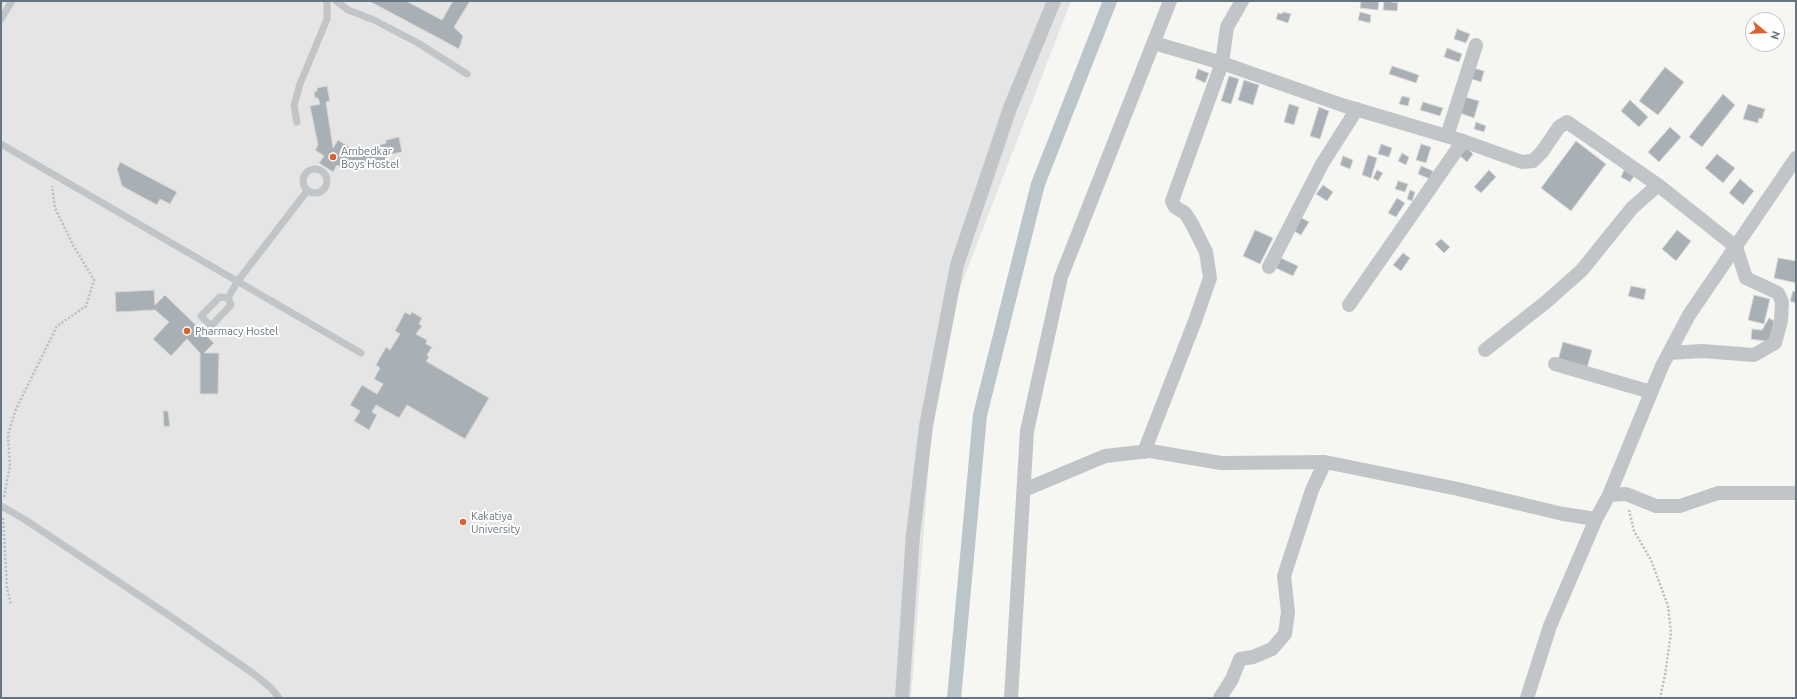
<!DOCTYPE html>
<html>
<head>
<meta charset="utf-8">
<style>
  body { margin:0 }
  #map { position:relative; width:1797px; height:699px; overflow:hidden; background:#f6f6f3; font-family:Ubuntu,sans-serif }
  canvas { display:block }
  .frame { position:absolute; inset:0; border:2px solid #677482; pointer-events:none }
  .north { position:absolute; left:1745px; top:12px; width:40px; height:40px; box-sizing:border-box; background:#fff; border:1px solid #c2c7cd; border-radius:50%; rotate:108deg; font-size:11px; font-weight:700; line-height:16px; text-align:center; color:#677482 }
  .north::after { content:''; display:block; margin:auto; width:14px; height:18px; background:#da622f; clip-path:polygon(50% 0,100% 100%,50% 72%,0 100%) }
</style>
</head>
<body>
<div id="map">
<canvas width="1797" height="699"></canvas>
<div class="frame"></div>
<div class="north">N</div>
</div>
<script>
const context = document.querySelector('canvas').getContext('2d');
context.lineJoin = 'round';
function fillPath(path, color) { context.fillStyle = color; context.fill(path, 'evenodd'); }
const toPath = rows => new Path2D(rows.map(r => 'M' + r).join(''));
function stroke(path, color, width, dash) { context.strokeStyle = color; context.lineWidth = width; context.lineCap = dash ? 'butt' : 'round'; context.setLineDash(dash || []); context.stroke(path); }
function write(font, color, halo, rows, align = 'center') {
  context.font = font + ' Ubuntu,sans-serif'; context.lineWidth = 4; context.setLineDash([]); context.textBaseline = 'middle'; context.strokeStyle = halo; context.fillStyle = color; for (const [text, x, y, turn = 0] of rows) {
    context.save(); context.translate(x, y); context.rotate((+turn || 0) * Math.PI / 180); context.textAlign = isNaN(turn) ? turn : align; if (halo) context.strokeText(text, 0, 0); context.fillText(text, 0, 0); context.restore();
  }
}
const built = toPath([
  [1,1,1071,1,938,345,911,698,1,698]
]);
const canal = toPath([
  [954,698,980,415,1038,184,1110,1]
]);
const building = toPath([
  [369,1,406,1,442,20,453,1,470,1,454,27,463,36,459,49,369,1],
  [1361,1,1379,1,1378,10,1360,8,1361,1],
  [1384,1,1398,3,1397,11,1383,10,1384,1],
  [1283,12,1291,14,1288,23,1276,19,1278,13,1282,14,1283,12],
  [1360,12,1371,15,1370,23,1358,20,1360,12],
  [1457,29,1470,34,1466,43,1454,39,1457,29],
  [1447,48,1462,54,1459,62,1444,57,1447,48],
  [1392,66,1419,75,1416,83,1389,74,1392,66],
  [1665,67,1684,82,1658,115,1639,101,1665,67],
  [1473,68,1484,71,1481,82,1469,78,1473,68],
  [1198,69,1209,73,1205,83,1195,78,1198,69],
  [1229,76,1239,79,1231,104,1221,101,1229,76],
  [1244,80,1259,85,1253,105,1238,100,1244,80],
  [327,86,330,101,326,102,333,148,338,140,349,147,343,157,386,143,386,140,399,137,402,152,392,154,392,151,384,152,386,160,351,167,351,163,346,170,337,165,333,172,319,163,324,156,315,150,318,145,310,106,320,104,318,98,315,98,314,92,317,91,317,88,327,86],
  [1723,94,1735,105,1702,147,1689,137,1723,94],
  [1402,96,1410,98,1408,106,1399,104,1402,96],
  [1465,97,1479,101,1474,118,1460,113,1465,97],
  [1630,100,1648,117,1639,127,1621,111,1630,100],
  [1423,102,1443,108,1440,116,1420,110,1423,102],
  [1289,104,1299,107,1294,125,1284,122,1289,104],
  [1748,104,1765,109,1762,119,1759,118,1758,123,1743,119,1748,104],
  [1319,107,1329,111,1320,139,1310,136,1319,107],
  [1476,122,1486,126,1484,132,1474,129,1476,122],
  [1670,127,1681,137,1659,162,1648,152,1670,127],
  [1576,141,1606,164,1571,211,1541,188,1576,141],
  [1381,144,1392,148,1389,157,1378,154,1381,144],
  [1421,144,1431,147,1426,163,1416,160,1421,144],
  [1466,147,1473,154,1467,162,1459,155,1466,147],
  [1402,153,1409,157,1406,165,1398,161,1402,153],
  [1717,154,1735,168,1723,183,1705,168,1717,154],
  [1368,155,1377,158,1371,178,1362,175,1368,155],
  [1343,156,1353,160,1350,169,1340,165,1343,156],
  [120,162,177,192,170,204,160,199,157,205,122,186,117,169,120,162],
  [1421,166,1433,171,1430,179,1418,174,1421,166],
  [1377,170,1383,173,1378,181,1373,178,1377,170],
  [1489,170,1496,177,1481,193,1474,187,1489,170],
  [1624,170,1634,176,1630,182,1621,177,1624,170],
  [1740,179,1754,191,1743,205,1729,193,1740,179],
  [1398,181,1408,184,1405,192,1395,189,1398,181],
  [1323,185,1333,192,1327,201,1316,194,1323,185],
  [1410,190,1415,192,1412,201,1407,199,1410,190],
  [1397,198,1405,203,1396,217,1388,213,1397,198],
  [1300,217,1309,222,1301,235,1292,230,1300,217],
  [1255,230,1273,238,1260,264,1243,256,1255,230],
  [1677,230,1691,241,1676,261,1662,249,1677,230],
  [1441,239,1450,247,1444,253,1435,244,1441,239],
  [1403,253,1410,258,1401,271,1393,265,1403,253],
  [1281,258,1298,266,1293,276,1276,268,1281,258],
  [1778,258,1796,261,1796,283,1774,278,1778,258],
  [1631,286,1646,289,1644,300,1628,296,1631,286],
  [154,290,155,305,165,295,214,343,204,353,219,353,218,394,200,394,200,353,187,339,171,356,153,339,169,322,155,310,116,312,115,292,154,290],
  [1793,291,1796,292,1796,303,1790,301,1793,291],
  [1754,295,1770,299,1764,324,1748,320,1754,295],
  [405,312,410,315,412,312,422,318,419,324,422,326,416,334,427,340,426,344,432,347,427,355,429,357,426,361,489,398,465,439,407,405,399,418,376,405,372,412,377,415,369,430,354,421,360,411,350,405,362,385,377,394,383,384,374,379,380,368,376,365,386,347,390,350,400,334,395,331,405,312],
  [1769,318,1774,321,1771,342,1751,339,1752,329,1762,330,1769,318],
  [1563,342,1592,350,1587,368,1558,360,1563,342],
  [163,411,168,411,170,426,164,427,163,411]
]);
const path = toPath([
  [4,497,10,466,8,434,16,409,57,326,86,306,94,280,73,245,55,208,52,186],
  [1629,510,1634,531,1651,560,1668,606,1671,633,1665,675,1660,698],
  [3,518,7,588,11,605]
]);
const service = toPath([
  [336,1,348,10,374,20,418,43,467,74],
  [1,19,12,1],
  [297,122,294,106,300,84,327,19,327,1],
  [1,144,361,353],
  '303 181a12 12 0 1 1 24 0a12 12 0 1 1-24 0Z',
  [228,298,231,305,211,326,201,316,220,297,228,298,237,282,307,191],
  [1,506,24,519,167,614,254,674,271,688,279,698]
]);
const minor = toPath([
  [1154,43,1222,63,1342,105,1463,141,1522,162,1533,161,1542,152,1559,127,1567,122,1658,185,1736,247,1746,278,1778,293,1782,302,1781,321,1775,343,1754,355,1702,351,1669,353],
  [1447,136,1476,45],
  [1269,267,1322,164,1357,109],
  [1349,305,1463,141],
  [1485,350,1546,302,1582,270,1632,208,1658,185],
  [1555,364,1651,392],
  [1144,452,1195,321,1210,278,1206,252,1192,224,1185,213,1175,207,1172,201,1222,63,1227,27,1242,1],
  [1024,490,1105,456,1150,451,1221,463,1325,462,1458,489,1563,514,1596,519],
  [1609,495,1626,494,1656,506,1680,506,1718,493,1796,493],
  [902,698,913,535,926,426,957,265,1010,108,1054,1],
  [1011,698,1027,431,1061,277,1170,1],
  [1220,698,1232,679,1240,659,1253,657,1272,649,1285,634,1288,612,1284,576,1312,490,1325,462],
  [1527,698,1550,626,1596,519,1609,495,1662,366,1689,315,1796,158]
]);
const markers = [
  [333,157,4,"#da622f"],
  [187,331,4,"#da622f"],
  [463,522,4,"#da622f"]
];
const poiNames = [
  ["Ambedkar",341,151],
  ["Boys Hostel",341,164],
  ["Pharmacy Hostel",195,331],
  ["Kakatiya",471,516],
  ["University",471,529]
];
fillPath(built, '#e4e5e4');
stroke(canal, '#bbc5ca', 14);
fillPath(building, '#a9b0b5');
stroke(building, '#d7d8d5', 1);
stroke(path, '#bbbdbf', 2.5, [2, 2]);
stroke(service, '#c1c5c8', 7);
stroke(minor, '#c1c5c8', 14);
for (const [x, y, r, color] of markers) { const dot = new Path2D(); dot.arc(x, y, r, 0, 2 * Math.PI); context.fillStyle = color; context.fill(dot); stroke(dot, '#fff', 1.5); }
write('11px', '#677482', '#fff', poiNames, 'left');
</script>
</body>
</html>
